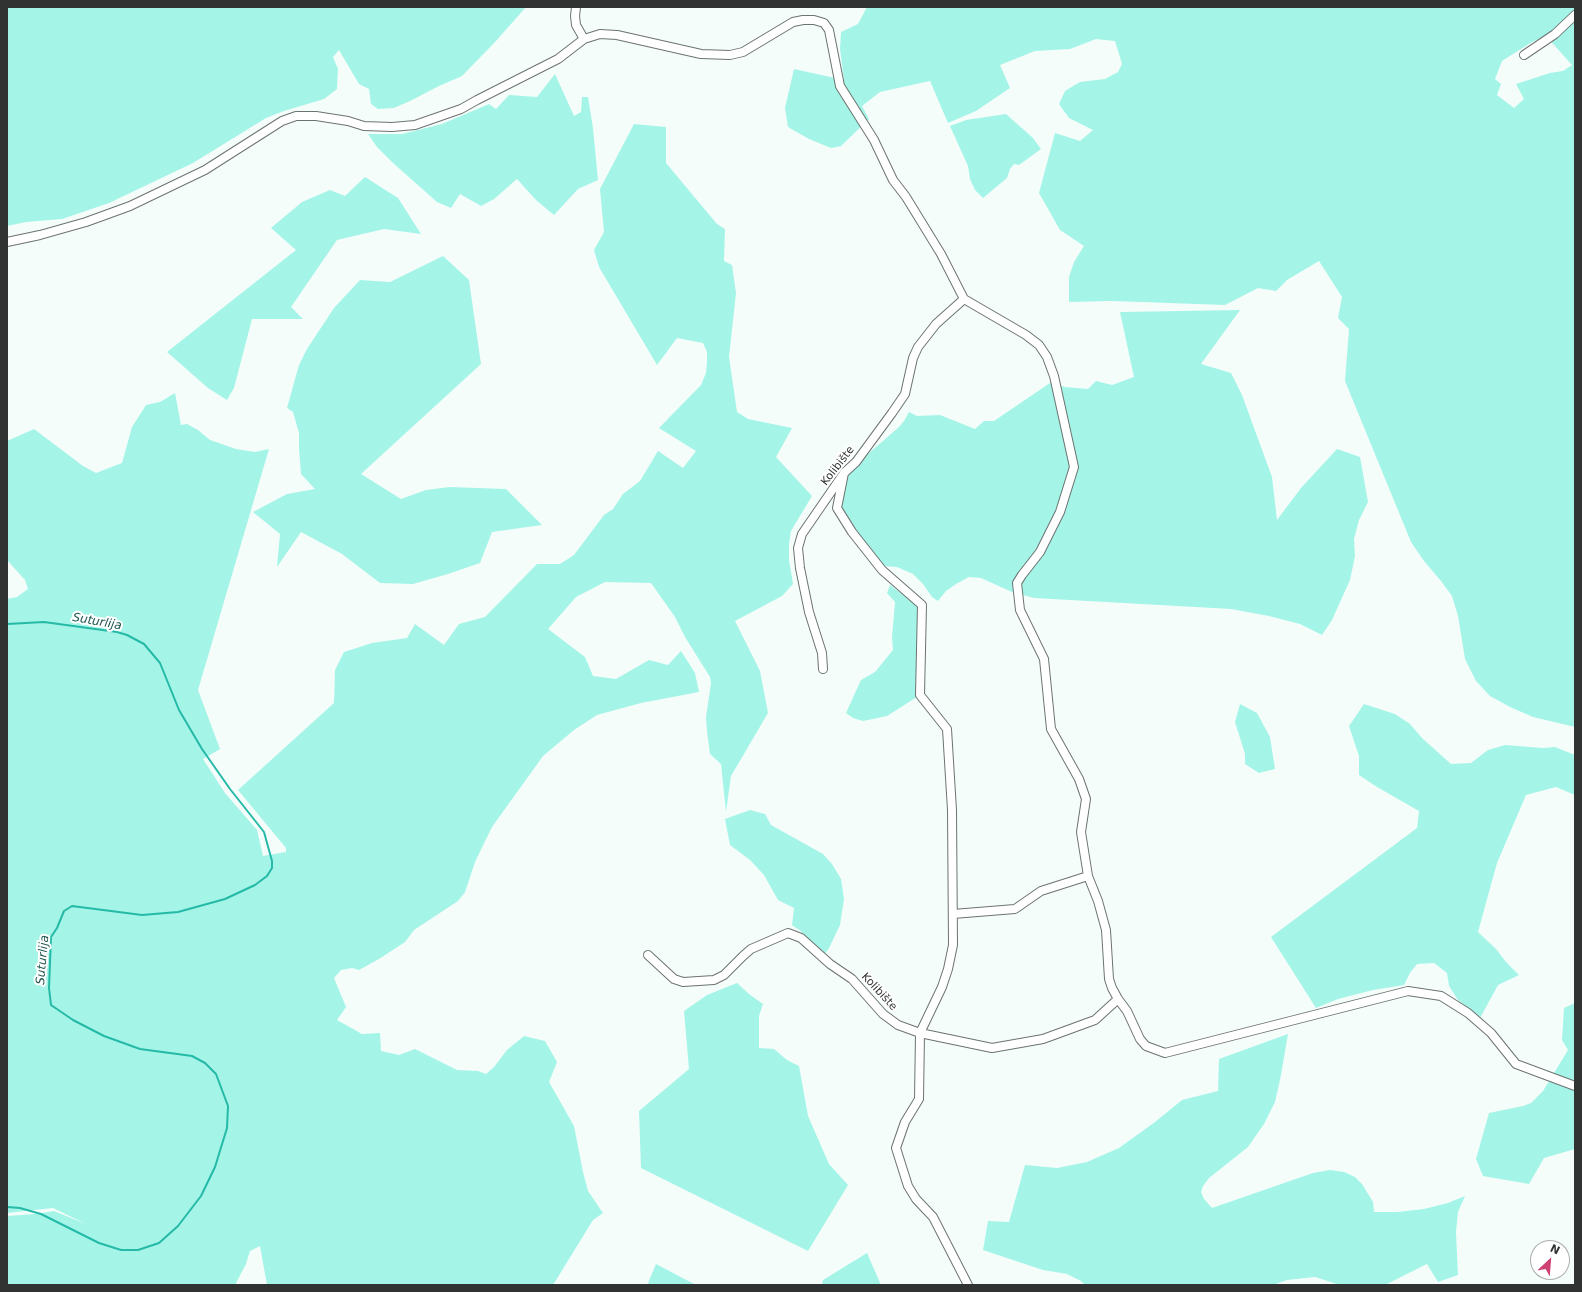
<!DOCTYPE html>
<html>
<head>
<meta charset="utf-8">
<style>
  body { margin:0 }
  #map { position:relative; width:1582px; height:1292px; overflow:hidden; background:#f5fdfb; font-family:"DejaVu Sans",sans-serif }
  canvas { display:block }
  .frame { position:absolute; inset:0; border:8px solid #303332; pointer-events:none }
  .north { position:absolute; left:1530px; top:1240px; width:40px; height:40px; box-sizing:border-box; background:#fff; border:1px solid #acadad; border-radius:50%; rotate:26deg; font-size:11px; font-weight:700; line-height:16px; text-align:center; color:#303332 }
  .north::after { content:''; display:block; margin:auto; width:14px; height:18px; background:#cd4174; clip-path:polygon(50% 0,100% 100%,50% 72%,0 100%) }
</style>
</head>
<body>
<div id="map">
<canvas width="1582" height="1292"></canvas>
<div class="frame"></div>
<div class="north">N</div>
</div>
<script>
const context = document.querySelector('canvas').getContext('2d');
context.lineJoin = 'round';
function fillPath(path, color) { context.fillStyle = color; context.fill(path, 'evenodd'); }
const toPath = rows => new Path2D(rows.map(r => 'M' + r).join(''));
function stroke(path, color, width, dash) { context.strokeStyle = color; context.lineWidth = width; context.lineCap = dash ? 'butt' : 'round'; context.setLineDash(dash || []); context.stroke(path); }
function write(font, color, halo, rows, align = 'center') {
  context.font = font + ' "DejaVu Sans",sans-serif'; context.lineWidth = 4; context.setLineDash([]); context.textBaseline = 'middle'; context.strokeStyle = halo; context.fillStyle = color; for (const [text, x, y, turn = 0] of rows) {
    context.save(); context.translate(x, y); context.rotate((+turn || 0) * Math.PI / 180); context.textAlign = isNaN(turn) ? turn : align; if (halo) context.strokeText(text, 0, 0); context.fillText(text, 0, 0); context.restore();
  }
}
const green = toPath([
  [7,7,526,7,496,41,462,76,439,86,410,101,394,108,378,109,371,104,369,89,359,84,339,50,333,57,338,69,337,89,324,99,284,111,266,118,193,163,109,203,62,219,26,222,7,226],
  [867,7,1575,7,1575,727,1533,717,1510,707,1490,696,1476,681,1465,659,1458,616,1452,596,1441,581,1424,561,1411,542,1345,381,1349,329,1338,318,1342,297,1319,261,1287,280,1276,291,1258,288,1225,305,1112,301,1069,302,1069,277,1074,262,1084,246,1060,230,1039,193,1055,133,1080,141,1093,130,1069,118,1059,104,1065,91,1080,82,1105,79,1118,72,1122,64,1115,41,1096,39,1070,49,1035,51,1000,65,1010,88,976,111,948,123,930,81,880,92,862,106,869,119,841,146,831,148,809,139,788,127,785,108,794,69,844,80,840,49,841,32,858,24],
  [1546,36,1572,65,1563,71,1550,73,1516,84,1524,99,1514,108,1497,95,1501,84,1495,79,1502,61,1532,42],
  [555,74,574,116,581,112,582,97,588,97,593,128,598,180,578,189,554,215,537,201,517,179,494,199,481,206,460,194,451,208,437,202,393,163,377,147,368,134,402,134,442,124,489,104,496,109,509,95,537,97],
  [1006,114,1033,138,1041,149,1019,165,1014,164,1010,169,1007,178,983,198,975,190,970,179,968,166,950,126,966,120],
  [634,124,666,127,666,163,717,224,725,229,724,261,732,265,736,293,729,357,737,412,748,419,792,428,776,457,812,496,791,531,789,544,789,560,793,584,782,596,735,621,760,671,768,713,731,776,726,812,721,764,710,754,707,731,706,717,711,683,710,677,685,637,675,617,651,583,605,582,576,597,548,629,585,657,593,676,616,679,649,660,668,665,681,651,695,673,699,692,641,703,597,715,574,730,543,756,492,827,475,862,465,892,458,901,414,930,405,942,379,959,359,970,352,968,341,970,334,978,346,1007,337,1020,362,1034,380,1033,381,1051,399,1055,415,1049,457,1070,478,1071,486,1074,494,1067,507,1050,524,1036,545,1041,557,1062,549,1082,574,1126,583,1172,588,1191,603,1213,593,1220,553,1285,267,1285,260,1246,250,1251,246,1264,235,1285,7,1285,7,1216,35,1214,54,1211,86,1224,53,1208,7,1213,7,599,17,597,28,589,25,580,7,560,7,441,34,429,83,466,96,473,122,463,132,427,146,405,160,402,175,393,181,425,187,424,198,430,210,440,236,449,255,452,269,449,198,690,220,749,203,759,225,793,257,830,263,856,286,852,286,848,238,790,334,703,335,670,344,652,372,643,407,638,415,624,444,645,459,624,485,617,537,564,560,564,574,555,604,515,613,509,623,494,640,481,658,451,683,468,696,451,659,428,701,385,706,373,707,362,707,352,703,343,677,338,657,365,599,267,594,250,604,232,600,189],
  [365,177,398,198,421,234,384,229,337,240,291,307,303,319,252,319,234,388,227,400,208,388,167,352,296,250,271,228,302,202,330,190,345,196],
  [443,256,469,280,481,364,361,474,401,499,426,490,450,487,506,489,542,525,492,532,480,563,448,574,413,584,380,583,342,554,301,532,277,567,280,534,253,512,287,494,315,489,301,474,299,449,299,433,293,412,287,408,299,365,307,349,334,308,360,280,390,282],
  [1240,310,1201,364,1231,373,1242,395,1272,477,1277,520,1301,488,1337,449,1360,457,1368,502,1359,520,1354,539,1355,556,1350,580,1332,620,1322,635,1300,624,1269,616,1231,609,1034,598,1012,592,981,578,969,577,956,584,946,591,938,601,932,597,923,584,913,574,897,567,882,566,836,510,847,474,861,460,899,427,904,421,909,412,917,416,940,415,975,429,984,421,994,421,1050,383,1065,387,1088,389,1096,381,1112,385,1134,377,1120,312],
  [890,585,919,607,916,688,917,697,887,716,863,721,853,718,846,713,861,680,875,672,893,650,892,637,895,602,887,593],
  [1240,704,1257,713,1270,737,1275,769,1259,773,1245,764,1245,754,1235,722],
  [1364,704,1395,714,1410,724,1422,738,1451,764,1471,763,1488,750,1505,745,1543,748,1555,747,1575,755,1575,795,1556,787,1526,795,1497,863,1478,932,1496,949,1506,962,1519,975,1498,985,1480,1018,1470,1009,1458,1000,1449,986,1447,973,1434,963,1417,964,1410,973,1404,985,1373,990,1338,999,1316,1008,1271,937,1417,828,1419,811,1377,787,1359,775,1359,756,1349,726],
  [750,810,765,814,771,825,823,854,832,864,841,879,844,899,840,925,829,948,823,957,806,941,801,931,792,925,794,908,778,900,764,875,750,860,730,845,725,819],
  [737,983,749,994,763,1004,759,1016,759,1048,774,1049,787,1060,799,1066,808,1116,829,1164,848,1185,808,1251,641,1168,639,1111,689,1069,684,1011,707,995],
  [1575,1003,1575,1149,1544,1158,1529,1184,1483,1176,1476,1159,1489,1113,1523,1106,1531,1103,1543,1091,1568,1050,1562,1040,1564,1008],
  [1288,1034,1281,1075,1275,1102,1264,1124,1248,1147,1209,1178,1203,1186,1201,1192,1204,1199,1212,1208,1313,1173,1330,1170,1344,1172,1355,1177,1362,1184,1373,1202,1374,1212,1397,1212,1424,1209,1448,1203,1465,1196,1458,1212,1456,1232,1458,1275,1438,1282,1427,1264,1385,1285,1340,1285,1315,1277,1287,1280,1273,1285,1085,1285,1081,1281,1067,1274,1043,1270,983,1250,988,1221,1009,1222,1025,1165,1057,1168,1087,1162,1119,1148,1155,1122,1182,1100,1218,1091,1219,1059],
  [867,1253,881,1285,822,1285,823,1280],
  [656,1264,696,1285,650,1285,648,1283]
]);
const stream = toPath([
  [7,624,44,622,117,632,127,635,144,644,160,663,179,710,202,749,230,789,264,832,272,861,272,868,267,876,255,885,225,899,178,912,142,915,72,906,64,911,57,928,51,937,49,988,51,1005,73,1020,104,1036,140,1049,192,1056,205,1063,216,1074,228,1106,227,1128,215,1167,201,1196,178,1226,159,1243,138,1250,121,1250,99,1243,41,1214,20,1208,7,1207]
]);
const minor = toPath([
  [576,7,575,16,576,25,584,39],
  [1524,55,1555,34,1575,15],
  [7,242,40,235,86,222,130,206,205,170,282,121,296,116,316,116,348,121,364,126,392,127,415,125,461,109,477,100,558,59,584,39,600,34,617,35,701,54,730,55,743,52,793,22,803,20,814,20,824,23,829,30,840,86,874,140,893,180,906,197,941,254,964,299,1026,335,1039,345,1047,357,1054,376,1074,467,1060,512,1040,552,1022,575,1017,583,1020,610,1044,659,1051,729,1079,779,1086,799,1081,832,1088,876,1098,901,1106,930,1109,979,1112,988,1118,999,1127,1011,1140,1039,1146,1046,1165,1053,1408,991,1441,996,1468,1013,1491,1033,1516,1064,1575,1086],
  [844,473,837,508,852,532,882,570,922,605,920,695,947,729,952,810,953,945,948,969,942,987,920,1033,919,1099,905,1122,896,1148,908,1186,916,1199,933,1217,968,1285],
  [823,669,822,653,809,612,800,568,798,548,802,534,844,473,856,462,892,413,905,394,913,358,918,347,936,324,964,299],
  [953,914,1015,909,1041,891,1088,876],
  [648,955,674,979,683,982,714,980,724,975,743,956,751,949,788,933,801,938,830,964,852,979,883,1014,898,1025,920,1033,992,1048,1043,1039,1095,1020,1118,999]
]);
const streetNames = [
  ["Kolibište",838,466,-52],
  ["Kolibište",879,992,47]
];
const waterNames = [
  ["Suturlija",97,622,10],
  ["Suturlija",43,960,-85]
];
fillPath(green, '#a4f5e7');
stroke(stream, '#25b9a7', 2);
stroke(minor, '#6c7371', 10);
stroke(minor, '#fff', 8);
write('11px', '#303332', '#fff', streetNames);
write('italic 12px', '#1f574f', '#fff', waterNames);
</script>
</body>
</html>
